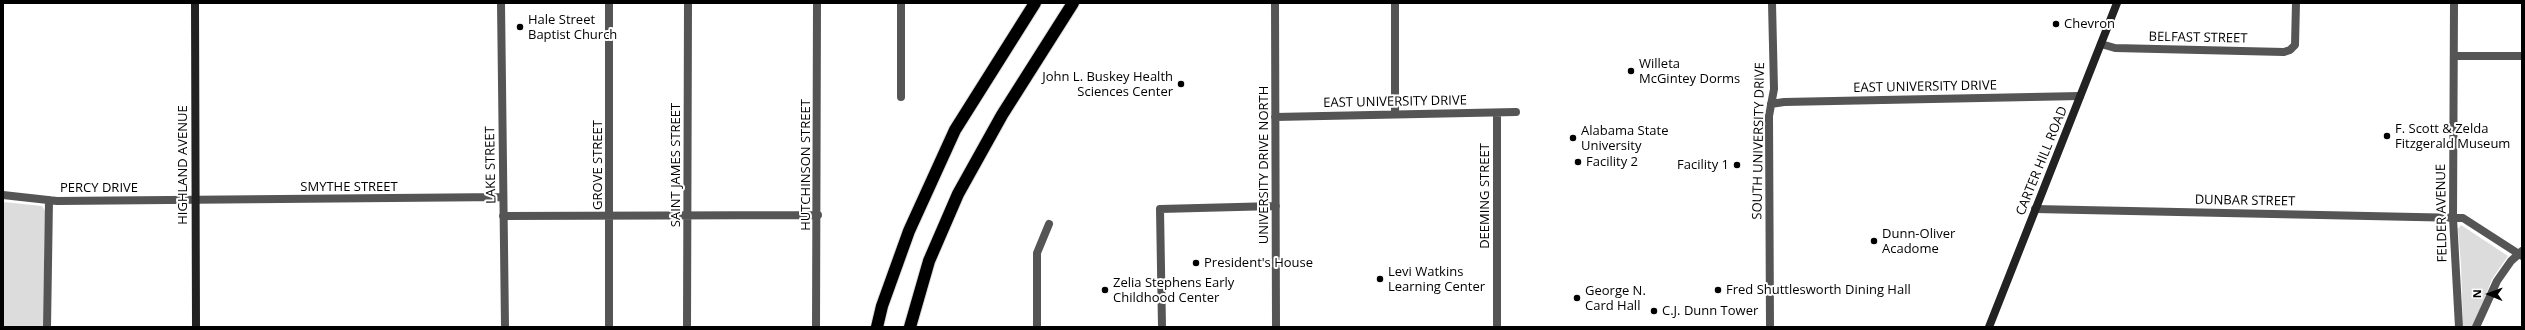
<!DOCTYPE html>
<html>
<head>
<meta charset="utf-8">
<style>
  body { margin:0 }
  #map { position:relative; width:2525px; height:330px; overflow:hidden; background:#fff; font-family:"Open Sans",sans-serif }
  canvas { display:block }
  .frame { position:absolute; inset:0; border:4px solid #000; pointer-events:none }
  .north { position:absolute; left:2469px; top:274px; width:40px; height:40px; -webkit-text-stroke:3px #fff; paint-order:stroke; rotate:271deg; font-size:11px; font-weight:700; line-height:16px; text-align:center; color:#000 }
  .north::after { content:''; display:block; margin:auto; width:14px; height:18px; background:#000; clip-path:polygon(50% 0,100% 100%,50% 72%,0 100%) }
</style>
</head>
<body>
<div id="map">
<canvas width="2525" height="330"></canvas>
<div class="frame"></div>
<div class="north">N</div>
</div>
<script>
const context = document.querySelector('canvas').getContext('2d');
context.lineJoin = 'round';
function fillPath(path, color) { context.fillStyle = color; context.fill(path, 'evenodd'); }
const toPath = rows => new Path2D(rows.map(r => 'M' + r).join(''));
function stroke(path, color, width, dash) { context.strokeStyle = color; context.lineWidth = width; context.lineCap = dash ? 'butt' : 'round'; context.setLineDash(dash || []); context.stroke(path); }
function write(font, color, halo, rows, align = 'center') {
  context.font = font + ' "Open Sans",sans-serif'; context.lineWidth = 4; context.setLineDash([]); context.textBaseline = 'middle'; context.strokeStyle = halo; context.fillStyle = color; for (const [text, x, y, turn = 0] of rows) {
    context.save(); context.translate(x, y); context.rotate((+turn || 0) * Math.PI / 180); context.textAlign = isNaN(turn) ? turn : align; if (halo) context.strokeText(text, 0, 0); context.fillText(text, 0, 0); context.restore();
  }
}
const green = toPath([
  [3,202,42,206,45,211,43,327,3,327],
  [2461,225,2508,256,2492,279,2473,327,2463,327,2461,264,2458,229]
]);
const street = toPath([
  [501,3,505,327],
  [901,3,901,97],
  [1275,3,1276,327],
  [1395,3,1395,114],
  [2454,3,2453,218,2459,327],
  [2101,44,2115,48,2284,52,2290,50,2295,45,2296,3],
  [2454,56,2522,56],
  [1771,104,1784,102,2080,96],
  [1275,117,1516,112],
  [3,195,57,201,503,197],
  [2035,209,2463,218,2522,256],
  [503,216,818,215],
  [47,327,49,200],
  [609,327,609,3],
  [687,327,688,3],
  [816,327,817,3],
  [1037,327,1037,253,1049,224],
  [1162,327,1160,209,1276,206],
  [1497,327,1497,113],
  [1770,327,1769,116,1774,89,1772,3],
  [2476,327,2497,281,2511,261,2522,251]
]);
const secondary = toPath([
  [195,3,196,327],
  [1989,327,2117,3]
]);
const highway = toPath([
  [877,327,882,306,909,231,955,130,1035,3],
  [910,327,929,261,958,194,1002,115,1073,3]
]);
const markers = [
  [2056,24,4,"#000"],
  [520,27,4,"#000"],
  [1631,71,4,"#000"],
  [1181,84,4,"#000"],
  [2387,136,4,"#000"],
  [1573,138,4,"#000"],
  [1578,162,4,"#000"],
  [1737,165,4,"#000"],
  [1874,241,4,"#000"],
  [1196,263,4,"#000"],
  [1380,279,4,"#000"],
  [1105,290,4,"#000"],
  [1718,290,4,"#000"],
  [1577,298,4,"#000"],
  [1654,311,4,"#000"]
];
const poiNames = [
  ["Hale Street",528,20],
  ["Baptist Church",528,35],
  ["Chevron",2064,24],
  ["Willeta",1639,64],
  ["McGintey Dorms",1639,79],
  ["John L. Buskey Health",1173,77,"right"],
  ["Sciences Center",1173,92,"right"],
  ["F. Scott & Zelda",2395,129],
  ["Fitzgerald Museum",2395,144],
  ["Alabama State",1581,131],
  ["University",1581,146],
  ["Facility 2",1586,162],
  ["Facility 1",1729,165,"right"],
  ["Dunn-Oliver",1882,234],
  ["Acadome",1882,249],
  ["President's House",1204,263],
  ["Levi Watkins",1388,272],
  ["Learning Center",1388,287],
  ["Zelia Stephens Early",1113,283],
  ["Childhood Center",1113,298],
  ["Fred Shuttlesworth Dining Hall",1726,290],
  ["George N.",1585,291],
  ["Card Hall",1585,306],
  ["C.J. Dunn Tower",1662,311]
];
const streetNames = [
  ["BELFAST STREET",2198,38,1],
  ["EAST UNIVERSITY DRIVE",1925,87,-1],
  ["EAST UNIVERSITY DRIVE",1395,102,-1],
  ["SOUTH UNIVERSITY DRIVE",1759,141,-89],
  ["CARTER HILL ROAD",2042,161,-68],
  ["HIGHLAND AVENUE",183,165,-90],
  ["LAKE STREET",491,165,-91],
  ["GROVE STREET",598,165,-90],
  ["SAINT JAMES STREET",676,165,-90],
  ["HUTCHINSON STREET",806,165,-90],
  ["UNIVERSITY DRIVE NORTH",1264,165,-90],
  ["SMYTHE STREET",349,187],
  ["PERCY DRIVE",99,188],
  ["DEEMING STREET",1485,196,-90],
  ["DUNBAR STREET",2245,201,1],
  ["FELDER AVENUE",2442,213,-91]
];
fillPath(green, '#dcdcdc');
stroke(highway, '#dbdbdb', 14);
stroke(street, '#555', 8);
stroke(secondary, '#222', 8);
stroke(highway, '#000', 12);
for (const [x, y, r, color] of markers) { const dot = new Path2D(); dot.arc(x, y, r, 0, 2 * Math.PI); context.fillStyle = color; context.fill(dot); stroke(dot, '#fff', 1.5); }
write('13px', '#000', '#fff', poiNames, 'left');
write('13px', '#000', '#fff', streetNames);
</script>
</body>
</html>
